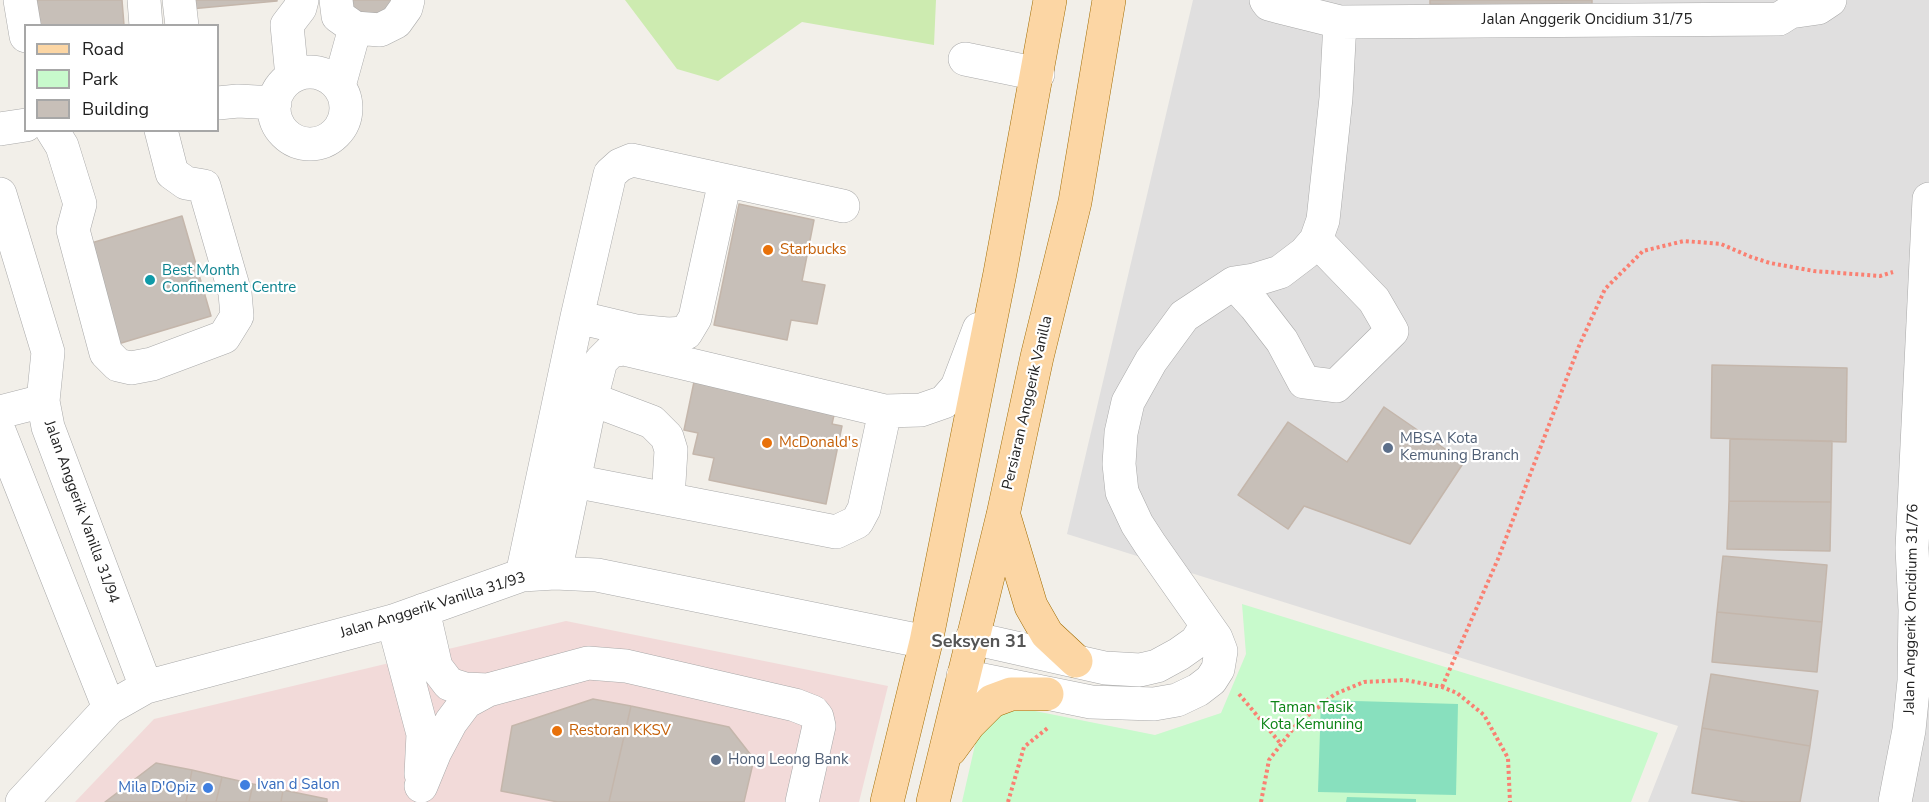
<!DOCTYPE html>
<html>
<head>
<meta charset="utf-8">
<style>
  body { margin:0 }
  #map { position:relative; width:1929px; height:802px; overflow:hidden; background:#f2efe9; font-family:"Nunito Sans",sans-serif }
  canvas { display:block }
  .legend { position:absolute; left:24px; top:24px; width:195px; height:108px; box-sizing:border-box; background:#fff; border:2px solid #a7a7a7; margin:0; padding:8px 10px; list-style:none; font-size:18px; color:#222 }
  .legend li { display:flex; align-items:center; gap:12px; height:30px }
  .legend b { width:30px; border:2px solid #a7a7a7 }
</style>
</head>
<body>
<div id="map">
<canvas width="1929" height="802"></canvas>
<ul class="legend">
<li><b style="height:8px;background:#fcd6a4"></b>Road</li>
<li><b style="height:16px;background:#c8facc"></b>Park</li>
<li><b style="height:16px;background:#c7bfb8"></b>Building</li>
</ul>
</div>
<script>
const context = document.querySelector('canvas').getContext('2d');
context.lineJoin = 'round';
function fillPath(path, color) { context.fillStyle = color; context.fill(path, 'evenodd'); }
const toPath = rows => new Path2D(rows.map(r => 'M' + r).join(''));
function stroke(path, color, width, dash) { context.strokeStyle = color; context.lineWidth = width; context.lineCap = dash ? 'butt' : 'round'; context.setLineDash(dash || []); context.stroke(path); }
function write(font, color, halo, rows, align = 'center') {
  context.font = font + ' "Nunito Sans",sans-serif'; context.lineWidth = 4.5; context.setLineDash([]); context.textBaseline = 'middle'; context.strokeStyle = halo; context.fillStyle = color; for (const [text, x, y, turn = 0] of rows) {
    context.save(); context.translate(x, y); context.rotate((+turn || 0) * Math.PI / 180); context.textAlign = isNaN(turn) ? turn : align; if (halo) context.strokeText(text, 0, 0); context.fillText(text, 0, 0); context.restore();
  }
}
const residential = toPath([
  [1193,0,1929,0,1929,802,1648,802,1678,726,1067,534]
]);
const commercial = toPath([
  [566,621,888,686,859,802,75,802,154,719]
]);
const grass = toPath([
  [625,0,936,0,934,45,802,22,718,81,677,69]
]);
const park = toPath([
  [1242,604,1658,733,1631,802,962,802,985,701,1155,735,1221,713,1246,654]
]);
const pitch = toPath([
  [1321,700,1458,704,1456,795,1318,792],
  [1347,797,1416,799,1416,802,1346,802]
]);
const building = toPath([
  [34,0,122,0,124,25,37,26,34,0],
  [190,0,277,0,277,1,190,9,190,0],
  [346,0,395,0,390,20,344,9,346,0],
  [1430,0,1592,0,1592,8,1430,4,1430,0],
  [739,204,814,220,802,281,825,285,817,324,791,320,787,340,714,325,739,204],
  [182,216,211,316,118,344,88,244,182,216],
  [1712,365,1847,368,1846,442,1711,438,1712,365],
  [695,377,836,406,832,424,842,426,826,504,709,480,714,458,693,454,698,433,684,430,695,377],
  [1384,407,1464,462,1410,544,1304,506,1288,529,1238,495,1288,422,1347,462,1384,407],
  [1730,439,1832,441,1831,502,1729,501,1730,439],
  [1729,501,1831,502,1830,551,1727,549,1729,501],
  [1723,556,1827,565,1822,622,1717,612,1723,556],
  [1717,612,1822,622,1817,672,1712,662,1717,612],
  [1711,674,1818,691,1810,746,1702,728,1711,674],
  [593,699,631,706,609,802,558,802,501,791,512,726,593,699],
  [631,706,729,727,754,759,744,802,609,802,631,706],
  [1702,728,1810,746,1800,802,1746,802,1692,793,1702,728],
  [156,763,192,770,186,802,105,802,156,763],
  [192,770,222,777,216,802,186,802,192,770],
  [222,777,253,784,249,802,216,802,222,777],
  [253,784,283,790,281,802,249,802,253,784],
  [283,790,327,799,327,802,281,802,283,790]
]);
const path = toPath([
  [1442,687,1498,559,1579,346,1605,289,1643,251,1684,241,1721,244,1751,257,1770,263,1814,271,1880,276,1893,272],
  [1239,694,1281,744],
  [1008,802,1024,747,1049,727],
  [1261,802,1269,760,1296,725,1335,694,1364,682,1405,680,1442,687,1457,693,1484,715,1508,758,1510,802]
]);
const minor = toPath([
  [20,0,26,36],
  [144,0,146,26],
  [179,0,182,26],
  [336,0,338,16,355,28],
  [1266,0,1269,4,1280,7,1340,22,1779,19,1790,12,1818,8,1830,0],
  [965,59,1038,74],
  '274 108a36 36 0 1 1 72 0a36 36 0 1 1-72 0Z',
  [292,77,287,25,300,8,302,0],
  [339,86,355,28,380,30,396,22,406,8,408,0],
  [218,103,238,101,275,103],
  [0,129,26,125],
  [52,130,62,146,80,204,73,230,106,353,118,365,131,368,152,364,224,337,237,316,235,293,204,186,186,183,172,173,161,130],
  [0,194,48,352,43,401,48,427,146,687],
  [1234,283,1255,306,1282,341,1304,382,1336,386,1392,331,1374,300,1316,240],
  [577,317,636,331,668,334,686,333,695,318,725,181],
  [591,399,652,422,667,437,671,450,668,499],
  [0,412,43,401],
  [0,433,109,708],
  [574,481,836,532,857,522,864,509,885,411],
  [555,573,591,399,601,361,611,351,624,349,885,411,921,410,944,402,957,387,979,329],
  [522,575,577,317,610,174,620,165,632,160,843,206],
  [423,610,436,667,449,684,465,689,488,690],
  [393,621,423,734,421,774],
  [972,638,1105,668,1140,670,1157,666,1179,654,1196,642,1206,626],
  [963,676,1091,702,1154,704,1177,700,1198,690,1211,680,1218,669,1221,651,1216,638,1150,544,1137,524,1122,492,1119,464,1121,433,1128,402,1151,361,1184,316,1234,283,1254,280,1280,272,1305,253,1316,240,1323,220,1336,98,1340,22],
  [421,786,435,752,451,722,466,702,488,690,588,663,626,666,795,705,813,712,817,717,819,726,802,802],
  [22,802,109,708,146,687,393,621,522,575,555,573,597,575,926,642],
  [1895,802,1909,730,1914,681,1915,610,1912,548,1929,199]
]);
const major = toPath([
  [1004,516,1031,606,1047,634,1076,661],
  [950,750,969,724,992,701,1011,694,1047,694],
  [887,802,926,642,1000,273,1050,0],
  [933,802,1003,515,1037,357,1075,202,1109,0]
]);
const markers = [
  [768,250,6,"#e8710a"],
  [150,280,6,"#0f9aa8"],
  [767,443,6,"#e8710a"],
  [1388,448,6,"#5c6f8a"],
  [557,731,6,"#e8710a"],
  [716,760,6,"#5c6f8a"],
  [245,785,6,"#3f7fe0"],
  [208,788,6,"#3f7fe0"]
];
const streetNames = [
  ["Jalan Anggerik Oncidium 31/75",1587,20],
  ["Persiaran Anggerik Vanilla",1028,403,-77],
  ["Jalan Anggerik Vanilla 31/94",81,512,70],
  ["Jalan Anggerik Vanilla 31/93",433,606,-17],
  ["Jalan Anggerik Oncidium 31/76",1912,609,-89]
];
const foodNames = [
  ["Starbucks",780,250],
  ["McDonald's",779,443],
  ["Restoran KKSV",569,731]
];
const cultureNames = [
  ["Best Month",162,271],
  ["Confinement Centre",162,288]
];
const serviceNames = [
  ["MBSA Kota",1400,439],
  ["Kemuning Branch",1400,456],
  ["Hong Leong Bank",728,760]
];
const parkNames = [
  ["Taman Tasik",1312,708],
  ["Kota Kemuning",1312,725]
];
const shopNames = [
  ["Ivan d Salon",257,785],
  ["Mila D'Opiz",196,788,"right"]
];
const quarterNames = [
  ["Seksyen 31",979,643]
];
fillPath(residential, '#e0dfdf');
fillPath(commercial, '#f2dad9');
fillPath(grass, '#cdebb0');
fillPath(park, '#c8facc');
fillPath(pitch, '#88e0be');
fillPath(building, '#c7bfb8');
stroke(building, '#c4b6ab', 1.5);
stroke(minor, '#a9a9a9', 34);
stroke(major, '#a06b00', 34);
stroke(path, '#fa8072', 4, [3, 3]);
stroke(minor, '#fff', 33);
stroke(major, '#fcd6a4', 33);
for (const [x, y, r, color] of markers) { const dot = new Path2D(); dot.arc(x, y, r, 0, 2 * Math.PI); context.fillStyle = color; context.fill(dot); stroke(dot, '#fff', 2); }
write('15px', '#222', '#fff', streetNames);
write('15px', '#c56008', '#fff', foodNames, 'left');
write('15px', '#0d838f', '#fff', cultureNames, 'left');
write('15px', '#4e5e75', '#fff', serviceNames, 'left');
write('15px', '#0c8416', '#fff', parkNames);
write('15px', '#366cbe', '#fff', shopNames, 'left');
write('bold 18px', '#555', '#fff', quarterNames);
</script>
</body>
</html>
